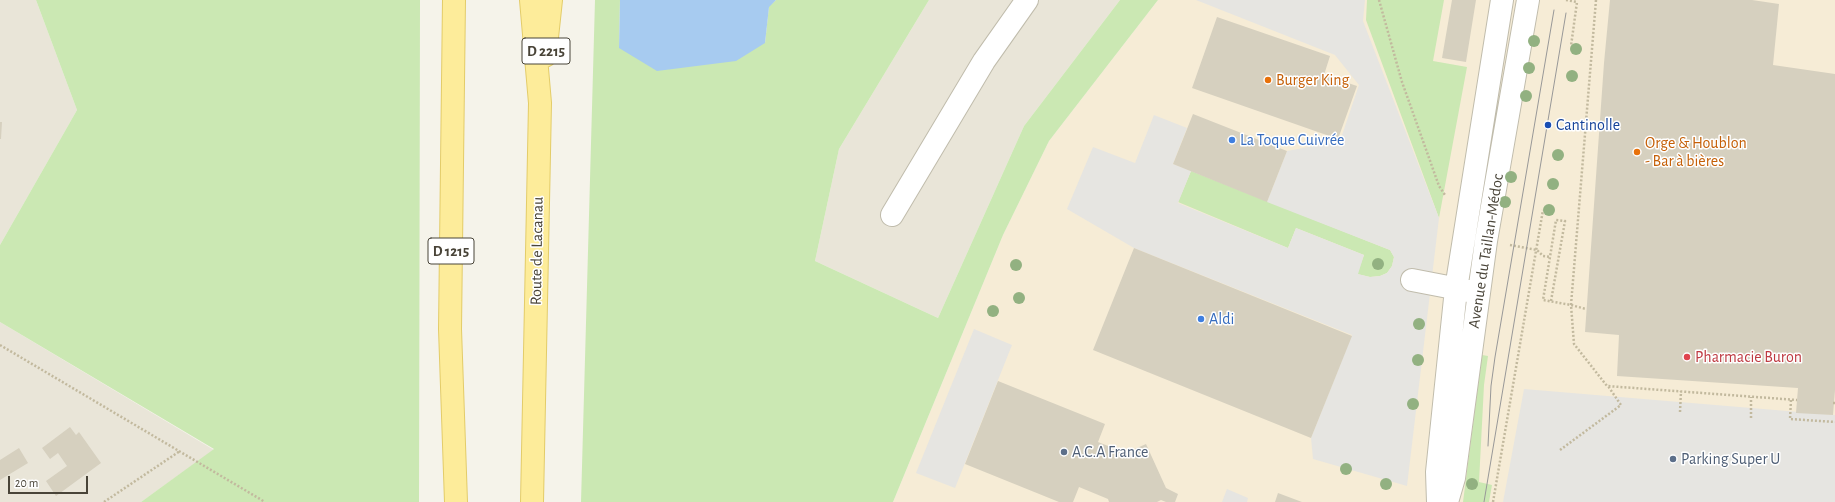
<!DOCTYPE html>
<html>
<head>
<meta charset="utf-8">
<style>
  body { margin:0 }
  #map { position:relative; width:1835px; height:502px; overflow:hidden; background:#f5f3ea; font-family:"Alegreya Sans",sans-serif }
  canvas { display:block }
  .scale { position:absolute; left:8px; top:476px; width:80px; height:18px; box-sizing:border-box; border:2px solid #494438; border-top:0; padding-left:5px; font-size:12px; line-height:14px; white-space:nowrap; color:#494438; -webkit-text-stroke:3px #fff; paint-order:stroke }
</style>
</head>
<body>
<div id="map">
<canvas width="1835" height="502"></canvas>
<div class="scale">20 m</div>
</div>
<script>
const context = document.querySelector('canvas').getContext('2d');
context.lineJoin = 'round';
function fillPath(path, color) { context.fillStyle = color; context.fill(path, 'evenodd'); }
const toPath = rows => new Path2D(rows.map(r => 'M' + r).join(''));
function stroke(path, color, width, dash) { context.strokeStyle = color; context.lineWidth = width; context.lineCap = dash ? 'butt' : 'round'; context.setLineDash(dash || []); context.stroke(path); }
function write(font, color, halo, rows, align = 'center') {
  context.font = font + ' "Alegreya Sans",sans-serif'; context.lineWidth = 3; context.setLineDash([]); context.textBaseline = 'middle'; context.strokeStyle = halo; context.fillStyle = color; for (const [text, x, y, turn = 0] of rows) {
    context.save(); context.translate(x, y); context.rotate((+turn || 0) * Math.PI / 180); context.textAlign = isNaN(turn) ? turn : align; if (halo) context.strokeText(text, 0, 0); context.fillText(text, 0, 0); context.restore();
  }
}
const residential = toPath([
  [0,0,36,0,77,110,0,245],
  [929,0,1120,0,1024,126,938,318,815,261,839,149],
  [0,322,214,450,141,502,0,502]
]);
const commercial = toPath([
  [1158,0,1835,0,1835,502,893,502,1003,235,1049,141]
]);
const green = toPath([
  [36,0,420,0,419,502,141,502,214,449,0,322,0,245,77,110],
  [595,0,620,0,619,48,765,43,769,6,776,0,929,0,839,149,815,261,938,318,1024,126,1120,0,1158,0,1049,141,1003,235,893,502,581,502],
  [1367,0,1444,0,1433,61,1467,67,1439,218,1366,20],
  [1191,171,1390,250,1394,257,1392,266,1387,273,1380,276,1370,277,1357,274,1364,255,1296,228,1288,248,1178,202],
  [1482,355,1488,356,1484,385,1479,482,1492,485,1489,502,1463,502]
]);
const parking = toPath([
  [1196,0,1365,0,1363,21,1439,218,1407,486,1313,459,1311,438,1352,335,1134,248,1067,209,1093,147,1135,163,1154,115,1187,128,1173,164,1191,171,1178,203,1288,248,1296,228,1364,255,1358,274,1370,277,1380,276,1387,273,1392,266,1394,257,1390,250,1267,202,1287,151,1340,141,1359,85,1335,55],
  [974,329,1012,345,955,488,916,473],
  [1524,389,1835,415,1835,502,1503,502],
  [1227,489,1248,498,1247,502,1222,502]
]);
const water = toPath([
  [620,0,776,0,769,7,765,43,736,61,657,71,619,48]
]);
const building = toPath([
  [1452,0,1476,0,1466,62,1442,58],
  [1610,0,1752,0,1779,4,1773,65,1835,74,1835,390,1833,415,1796,413,1798,388,1617,376,1619,335,1585,332,1604,63],
  [1217,17,1330,56,1324,75,1357,86,1338,139,1192,88],
  [1193,114,1287,151,1267,202,1173,164],
  [0,122,2,122,1,139,0,139],
  [1134,248,1352,336,1311,438,1093,350],
  [998,381,1105,424,1098,442,1126,453,1146,444,1166,488,1178,494,1175,502,1166,502,1161,500,1157,502,1109,502,1108,499,1079,487,1073,502,1059,502,965,464],
  [70,427,76,435,79,432,101,463,56,496,46,481,67,466,58,453,50,459,42,448],
  [19,448,28,463,0,480,0,460],
  [1278,493,1302,502,1275,502]
]);
const path = toPath([
  [1379,0,1402,82,1439,186,1445,195],
  [1566,0,1577,2,1571,46],
  [1596,0,1571,305,1574,344,1607,386,1797,400],
  [1510,245,1537,250,1543,256,1551,257],
  [1551,301,1565,221,1556,220,1543,300,1571,305,1586,309],
  [0,345,265,502],
  [1791,400,1790,419,1835,422],
  [1833,403,1835,403],
  [1680,412,1681,391],
  [1751,418,1751,397],
  [1560,450,1621,405,1608,386],
  [104,502,180,451],
  [1493,502,1543,210]
]);
const minor = toPath([
  [892,215,984,61,1027,0],
  [1412,280,1469,291],
  [1438,502,1437,472,1456,289,1502,0],
  [1447,502,1454,478,1486,241,1528,0]
]);
const major = toPath([
  [454,0,450,329,456,502],
  [531,0,540,103,532,502],
  [545,56,551,0]
]);
const tram = toPath([
  [1488,446,1491,386,1495,357,1554,10],
  [1484,502,1566,13]
]);
const trees = [
  [1534,41],
  [1576,49],
  [1529,68],
  [1572,76],
  [1526,96],
  [1558,155],
  [1511,177],
  [1553,184],
  [1505,202],
  [1549,210],
  [1378,264],
  [1016,265],
  [1019,298],
  [993,311],
  [1419,324],
  [1418,360],
  [1413,404],
  [1346,469],
  [1386,484],
  [1472,484]
];
const markers = [
  [1268,80,4,"#e8710a"],
  [1548,125,4,"#1a4fb4"],
  [1232,140,4,"#3f7fe0"],
  [1637,152,4,"#e8710a"],
  [1201,319,4,"#3f7fe0"],
  [1687,357,4,"#e0444e"],
  [1064,452,4,"#5c6f8a"],
  [1673,459,4,"#5c6f8a"]
];
const shields = [
  [546,51,48],
  [451,251,46]
];
const shieldNames = [
  ["D 2215",546,51],
  ["D 1215",451,251]
];
const foodNames = [
  ["Burger King",1276,80],
  ["Orge & Houblon",1645,143],
  ["- Bar à bières",1645,161]
];
const transitNames = [
  ["Cantinolle",1556,125]
];
const shopNames = [
  ["La Toque Cuivrée",1240,140],
  ["Aldi",1209,319]
];
const streetNames = [
  ["Route de Lacanau",537,251,-89],
  ["Avenue du Taillan-Médoc",1486,251,-81]
];
const healthNames = [
  ["Pharmacie Buron",1695,357]
];
const serviceNames = [
  ["A.C.A France",1072,452],
  ["Parking Super U",1681,459]
];
fillPath(residential, '#e9e5d8');
fillPath(commercial, '#f6ecd6');
fillPath(green, '#cbe8b3');
fillPath(parking, '#e6e5e1');
fillPath(water, '#a7cbf0');
fillPath(building, '#d6d0bf');
stroke(minor, '#c0bcac', 24);
stroke(major, '#e3cc69', 24);
stroke(path, '#c2b99e', 2.5, [2, 2]);
stroke(minor, '#fff', 22);
stroke(major, '#fdec9a', 22);
stroke(tram, '#989898', 1);
context.fillStyle = '#92b181';
for (const [x, y] of trees) { context.beginPath(); context.arc(x, y, 6, 0, 2 * Math.PI); context.fill(); }
for (const [x, y, r, color] of markers) { const dot = new Path2D(); dot.arc(x, y, r, 0, 2 * Math.PI); context.fillStyle = color; context.fill(dot); stroke(dot, '#fff', 1.5); }
for (const [x, y, w] of shields) { const box = new Path2D(); box.roundRect(x - w / 2, y - 13, w, 26, 3); context.fillStyle = '#fff'; context.fill(box); stroke(box, '#494438', 1); }
write('bold 15px', '#494438', null, shieldNames);
write('16px', '#c56008', '#fff', foodNames, 'left');
write('16px', '#164399', '#fff', transitNames, 'left');
write('16px', '#366cbe', '#fff', shopNames, 'left');
write('16px', '#494438', '#fff', streetNames);
write('16px', '#be3a42', '#fff', healthNames, 'left');
write('16px', '#4e5e75', '#fff', serviceNames, 'left');
</script>
</body>
</html>
